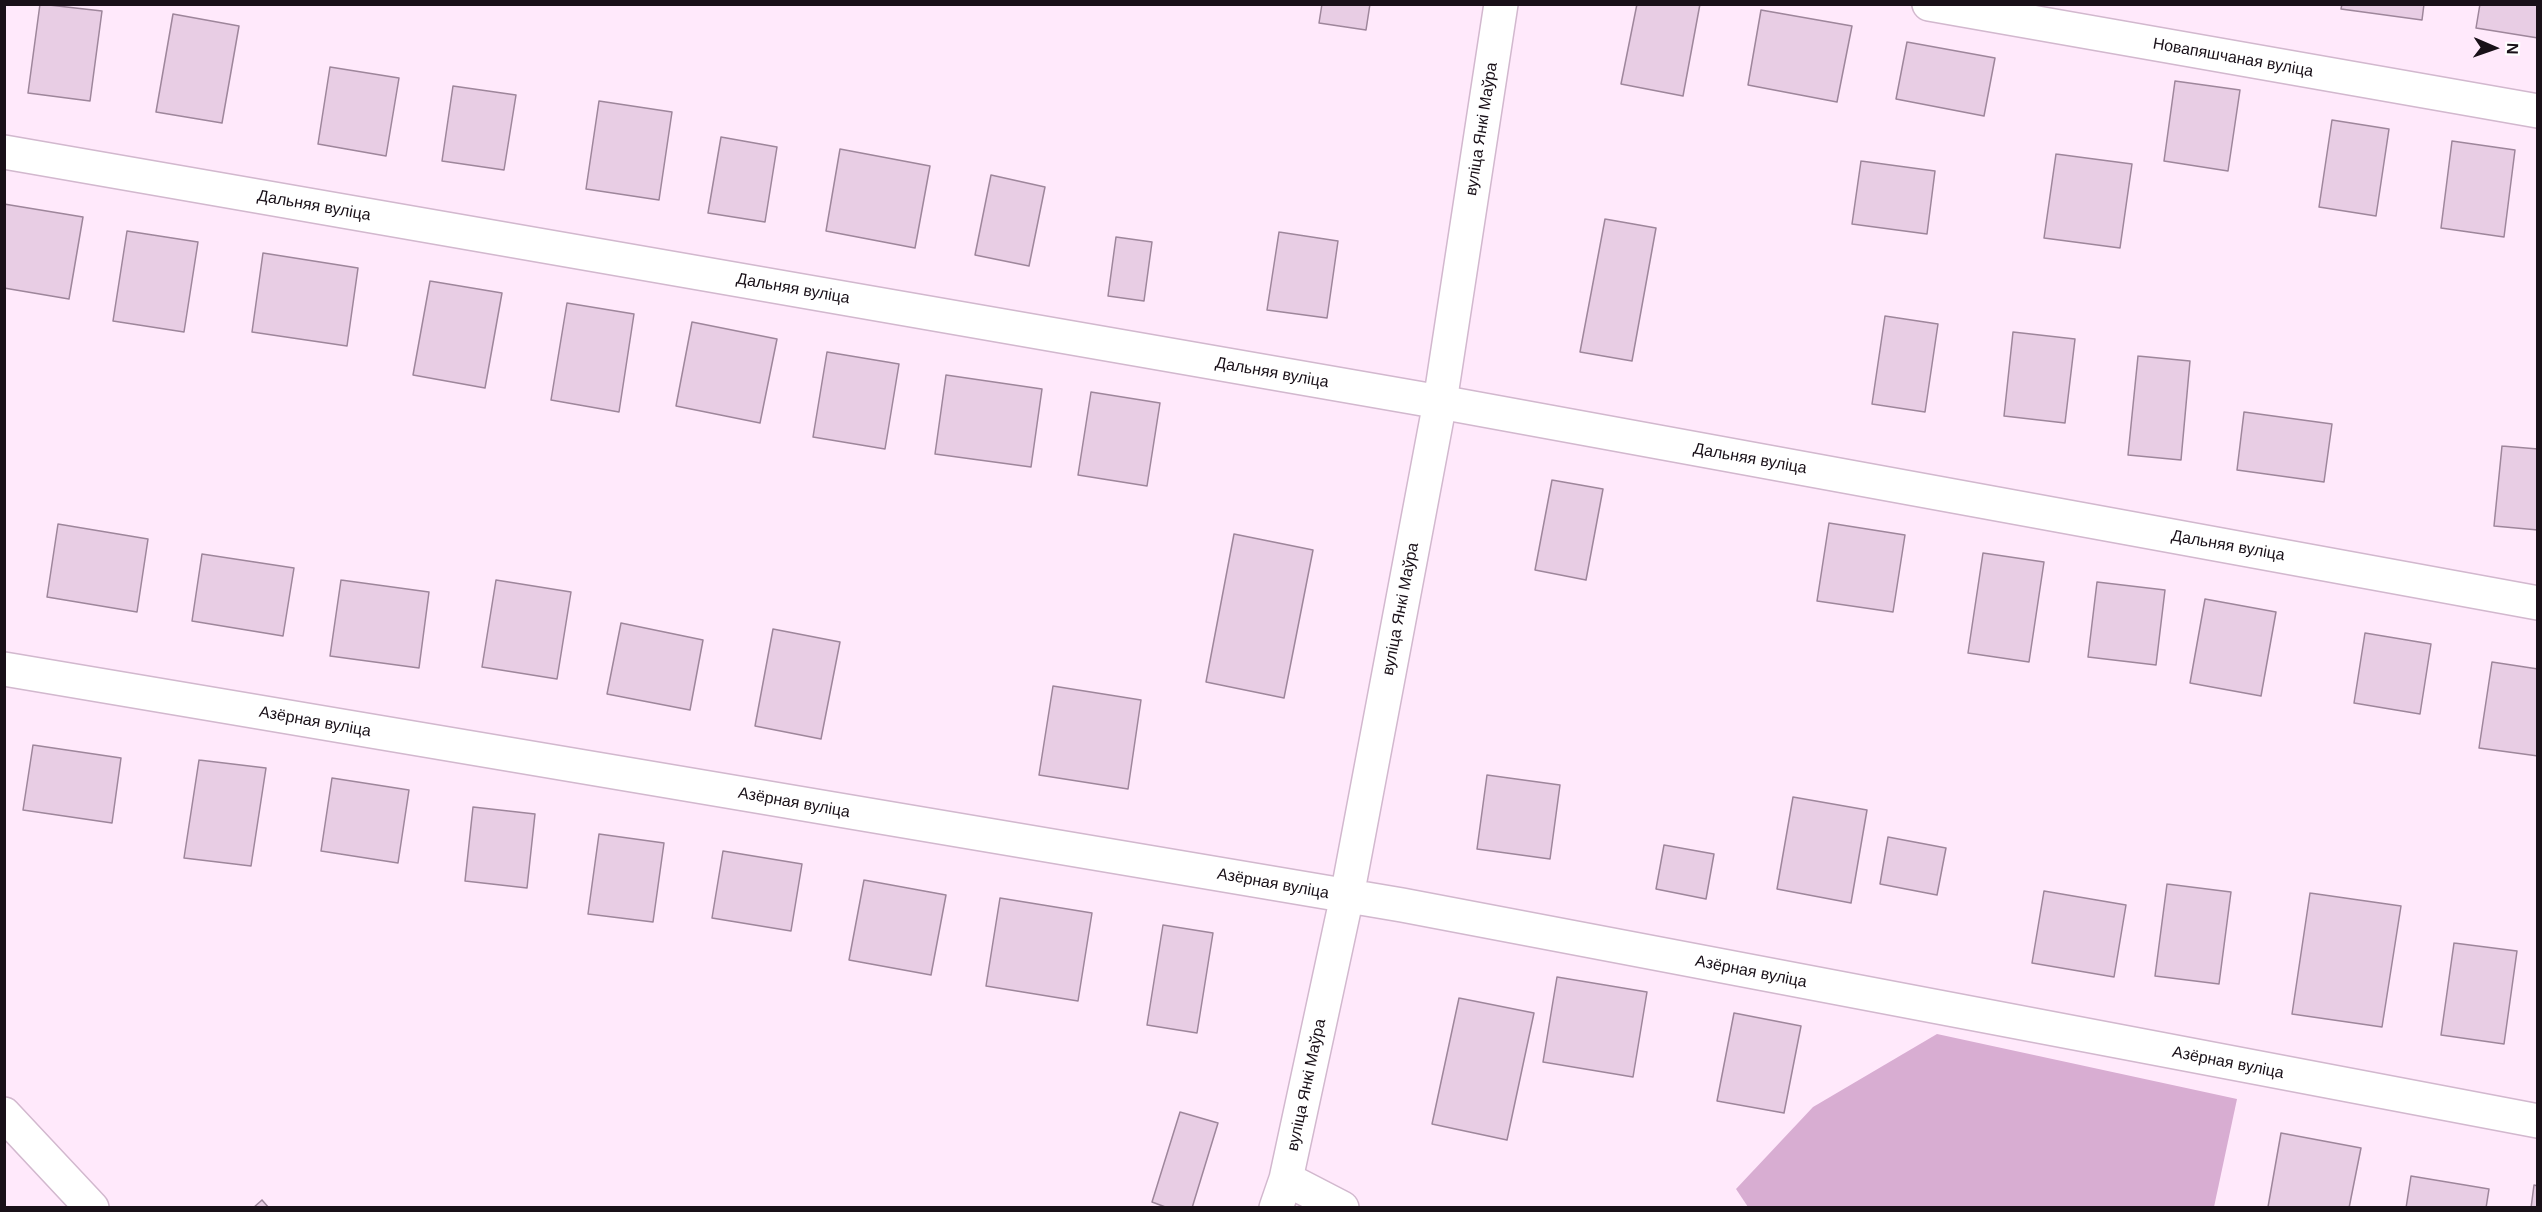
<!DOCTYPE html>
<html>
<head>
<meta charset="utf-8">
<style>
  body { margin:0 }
  #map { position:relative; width:2542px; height:1212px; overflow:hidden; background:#ffe9fb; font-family:Arial,sans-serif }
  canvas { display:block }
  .frame { position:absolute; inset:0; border:6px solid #191018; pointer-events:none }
  .north { position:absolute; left:2464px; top:18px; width:60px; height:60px; -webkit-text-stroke:4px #fff; paint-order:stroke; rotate:92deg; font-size:16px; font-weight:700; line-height:24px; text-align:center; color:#191018 }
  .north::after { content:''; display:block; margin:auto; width:21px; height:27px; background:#191018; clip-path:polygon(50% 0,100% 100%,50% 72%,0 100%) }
</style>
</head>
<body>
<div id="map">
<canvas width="2542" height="1212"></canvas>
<div class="frame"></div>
<div class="north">N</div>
</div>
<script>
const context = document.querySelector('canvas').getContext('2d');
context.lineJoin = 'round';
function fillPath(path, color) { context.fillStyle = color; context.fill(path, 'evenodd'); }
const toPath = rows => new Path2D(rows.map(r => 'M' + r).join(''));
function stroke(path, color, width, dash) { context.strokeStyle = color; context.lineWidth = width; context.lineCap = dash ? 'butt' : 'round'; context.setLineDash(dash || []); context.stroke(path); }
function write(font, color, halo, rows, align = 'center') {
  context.font = font + ' Arial,sans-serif'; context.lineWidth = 4.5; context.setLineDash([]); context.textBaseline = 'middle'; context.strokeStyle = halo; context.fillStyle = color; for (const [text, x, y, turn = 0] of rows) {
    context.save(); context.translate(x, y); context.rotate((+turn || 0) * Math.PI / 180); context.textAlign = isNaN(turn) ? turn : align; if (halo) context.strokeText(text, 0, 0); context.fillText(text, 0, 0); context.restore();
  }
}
const green = toPath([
  [1937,1034,2237,1099,2214,1207,1748,1207,1736,1189,1813,1107]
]);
const building = toPath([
  [40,4,102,11,90,101,28,93,40,4],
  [1322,4,1370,4,1366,30,1319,23,1322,4],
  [1637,4,1700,4,1683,96,1621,84,1637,4],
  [2342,4,2424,4,2422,20,2341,9,2342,4],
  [2480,4,2538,4,2538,38,2476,28,2480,4],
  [1761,10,1852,26,1837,102,1748,85,1761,10],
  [173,14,239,26,222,123,156,112,173,14],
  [1907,42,1995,58,1984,116,1896,99,1907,42],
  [330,67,399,78,386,156,318,144,330,67],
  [2175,81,2240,90,2228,171,2164,161,2175,81],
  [453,86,516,95,504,170,442,161,453,86],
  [599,101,672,112,659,200,586,189,599,101],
  [2332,120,2389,129,2376,216,2319,207,2332,120],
  [721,137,777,147,765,222,708,213,721,137],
  [2452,141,2515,150,2504,237,2441,228,2452,141],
  [840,149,930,166,915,248,826,231,840,149],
  [2056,154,2132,164,2120,248,2044,238,2056,154],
  [1861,161,1935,171,1927,234,1852,224,1861,161],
  [991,175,1045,187,1029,266,975,255,991,175],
  [4,204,83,217,69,299,4,288,4,204],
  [1605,219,1656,228,1632,361,1580,352,1605,219],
  [127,231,198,242,184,332,113,321,127,231],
  [1279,232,1338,241,1327,318,1267,310,1279,232],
  [1116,237,1152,242,1144,301,1108,296,1116,237],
  [263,253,358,268,347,346,252,332,263,253],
  [430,281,502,293,485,388,413,375,430,281],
  [567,303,634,314,619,412,551,400,567,303],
  [1885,316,1938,324,1925,412,1872,404,1885,316],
  [692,322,777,339,760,423,676,406,692,322],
  [2013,332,2075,339,2065,423,2004,416,2013,332],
  [827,352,899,364,885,449,813,437,827,352],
  [2138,356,2190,361,2181,460,2128,455,2138,356],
  [946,375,1042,389,1031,467,935,454,946,375],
  [1091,392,1160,403,1147,486,1078,475,1091,392],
  [2244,412,2332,424,2324,482,2237,470,2244,412],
  [2502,446,2538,449,2538,530,2494,526,2502,446],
  [1552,480,1603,489,1586,580,1535,570,1552,480],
  [1829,523,1905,535,1893,612,1817,601,1829,523],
  [58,524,148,539,137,612,47,597,58,524],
  [1234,534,1313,550,1284,698,1206,682,1234,534],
  [1983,553,2044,562,2029,662,1968,653,1983,553],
  [202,554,294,568,283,636,192,621,202,554],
  [341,580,429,592,419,668,330,656,341,580],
  [496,580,571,592,557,679,482,667,496,580],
  [2097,582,2165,590,2156,665,2088,657,2097,582],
  [2205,599,2276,612,2261,696,2190,683,2205,599],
  [621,623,703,640,690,710,607,694,621,623],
  [773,629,840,642,821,739,755,726,773,629],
  [2365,633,2431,644,2420,714,2354,703,2365,633],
  [2492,662,2538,669,2538,756,2479,748,2492,662],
  [1053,686,1141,700,1128,789,1039,775,1053,686],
  [33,745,121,758,112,823,23,810,33,745],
  [199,760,266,768,251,866,184,858,199,760],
  [1487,775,1560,785,1550,859,1477,849,1487,775],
  [332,778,409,790,398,863,321,851,332,778],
  [1793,797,1867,810,1851,903,1777,889,1793,797],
  [473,807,535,814,527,888,465,881,473,807],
  [599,834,664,843,653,922,588,914,599,834],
  [1888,837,1946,848,1937,895,1880,884,1888,837],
  [1664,845,1714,854,1706,899,1656,889,1664,845],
  [723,851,802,864,791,931,712,918,723,851],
  [864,880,946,895,931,975,849,960,864,880],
  [2167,884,2231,892,2219,984,2155,976,2167,884],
  [2044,891,2126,905,2114,977,2032,963,2044,891],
  [2310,893,2401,906,2382,1027,2292,1014,2310,893],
  [1000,898,1092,913,1078,1001,986,986,1000,898],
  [1163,925,1213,933,1197,1033,1147,1025,1163,925],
  [2454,943,2517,951,2504,1044,2441,1035,2454,943],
  [1557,977,1647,992,1633,1077,1543,1062,1557,977],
  [1459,998,1534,1013,1507,1140,1432,1124,1459,998],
  [1734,1013,1801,1026,1784,1113,1717,1101,1734,1013],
  [1180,1112,1218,1123,1192,1208,1168,1208,1152,1202,1180,1112],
  [2281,1133,2361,1148,2349,1208,2268,1207,2281,1133],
  [2411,1176,2489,1189,2486,1208,2406,1208,2411,1176],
  [2534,1185,2538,1186,2538,1208,2531,1208,2534,1185],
  [262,1200,269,1208,253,1208,262,1200]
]);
const minor = toPath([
  [1929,4,2538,111],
  [4,152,1440,402,2538,603],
  [4,669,1402,905,2538,1121],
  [4,1114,92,1208],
  [1286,1179,1342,1208],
  [1276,1208,1286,1179,1347,896,1440,402,1501,4]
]);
const streetNames = [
  ["Новапяшчаная вуліца",2233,58,10],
  ["вуліца Янкі Маўра",1482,129,-81],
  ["Дальняя вуліца",314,206,10],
  ["Дальняя вуліца",793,289,10],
  ["Дальняя вуліца",1272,373,10],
  ["Дальняя вуліца",1750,459,10],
  ["Дальняя вуліца",2228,546,10],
  ["вуліца Янкі Маўра",1401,609,-79],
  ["Азёрная вуліца",315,722,10],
  ["Азёрная вуліца",794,803,10],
  ["Азёрная вуліца",1273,884,10],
  ["Азёрная вуліца",1751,972,11],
  ["Азёрная вуліца",2228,1063,11],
  ["вуліца Янкі Маўра",1307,1085,-78]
];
fillPath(green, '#d8add2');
fillPath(building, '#e8cde4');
stroke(building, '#9e869b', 1.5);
stroke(minor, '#d2b8ce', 36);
stroke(minor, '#fff', 33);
write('16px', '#191018', '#fff', streetNames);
</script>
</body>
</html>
